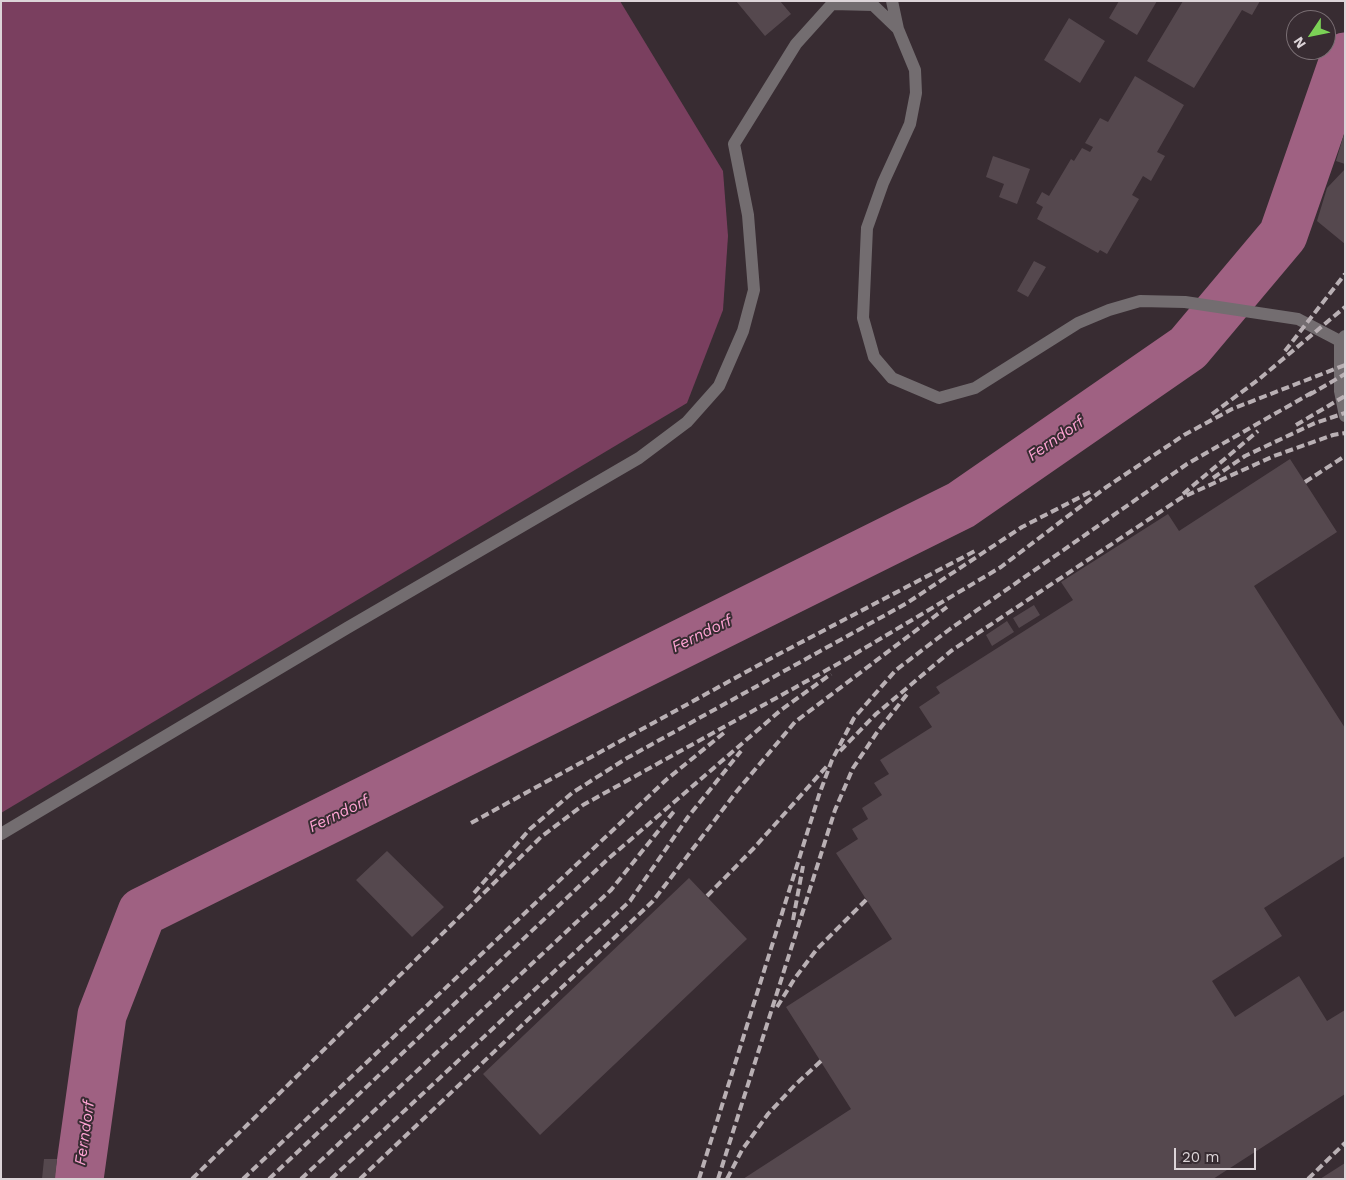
<!DOCTYPE html>
<html>
<head>
<meta charset="utf-8">
<style>
  body { margin:0 }
  #map { position:relative; width:1346px; height:1180px; overflow:hidden; background:#382c32; font-family:"Work Sans",sans-serif }
  canvas { display:block }
  .frame { position:absolute; inset:0; border:2px solid #dcd4d8; pointer-events:none }
  .north { position:absolute; left:1286px; top:10px; width:50px; height:50px; box-sizing:border-box; background:#382c32; border:1px solid #7a6f74; border-radius:50%; rotate:236deg; font-size:14px; font-weight:700; line-height:20px; text-align:center; color:#dcd4d8 }
  .north::after { content:''; display:block; margin:auto; width:18px; height:22px; background:#7bd156; clip-path:polygon(50% 0,100% 100%,50% 72%,0 100%) }
  .scale { position:absolute; left:1174px; top:1148px; width:82px; height:22px; box-sizing:border-box; border:2px solid #dcd4d8; border-top:0; padding-left:6px; font-size:15px; line-height:18px; white-space:nowrap; color:#dcd4d8; -webkit-text-stroke:4px #382c32; paint-order:stroke }
</style>
</head>
<body>
<div id="map">
<canvas width="1346" height="1180"></canvas>
<div class="frame"></div>
<div class="north">N</div>
<div class="scale">20 m</div>
</div>
<script>
const context = document.querySelector('canvas').getContext('2d');
context.lineJoin = 'round';
function fillPath(path, color) { context.fillStyle = color; context.fill(path, 'evenodd'); }
const toPath = rows => new Path2D(rows.map(r => 'M' + r).join(''));
function stroke(path, color, width, dash) { context.strokeStyle = color; context.lineWidth = width; context.lineCap = dash ? 'butt' : 'round'; context.setLineDash(dash || []); context.stroke(path); }
function write(font, color, halo, rows, align = 'center') {
  context.font = font + ' "Work Sans",sans-serif'; context.lineWidth = 4; context.setLineDash([]); context.textBaseline = 'middle'; context.strokeStyle = halo; context.fillStyle = color; for (const [text, x, y, turn = 0] of rows) {
    context.save(); context.translate(x, y); context.rotate((+turn || 0) * Math.PI / 180); context.textAlign = isNaN(turn) ? turn : align; if (halo) context.strokeText(text, 0, 0); context.fillText(text, 0, 0); context.restore();
  }
}
const forest = toPath([
  [1,1,620,1,723,171,728,236,723,310,687,403,1,813]
]);
const river = toPath([
  [79,1179,102,1015,142,912,961,505,1188,348,1283,235,1345,57]
]);
const building = toPath([
  [736,1,780,1,791,14,765,36],
  [1119,1,1157,1,1137,35,1109,18],
  [1183,1,1260,1,1252,15,1242,10,1194,88,1147,61],
  [1069,18,1105,41,1080,83,1044,60],
  [1135,76,1184,105,1157,152,1165,156,1151,181,1143,176,1132,195,1139,199,1107,254,1100,250,1098,253,1037,219,1043,207,1036,203,1042,192,1049,196,1071,159,1074,161,1082,148,1090,152,1093,147,1085,143,1100,118,1108,122],
  [1344,134,1345,134,1345,164,1336,161],
  [993,156,1030,169,1017,204,999,197,1004,184,986,177],
  [1345,169,1345,244,1317,221,1327,188],
  [1034,261,1046,267,1028,297,1017,291],
  [1290,459,1337,532,1254,586,1345,728,1345,856,1264,908,1282,936,1212,981,1235,1017,1299,976,1327,1021,1345,1010,1345,1094,1213,1179,743,1179,851,1109,786,1007,892,939,836,853,858,839,852,829,868,819,862,808,882,795,874,783,889,774,880,760,932,727,919,707,940,693,936,687,1073,600,1061,582,1168,514,1179,531],
  [1034,605,1040,615,1019,628,1013,618],
  [1007,621,1014,632,992,646,986,635],
  [387,851,444,907,412,937,356,880],
  [689,878,747,939,540,1135,483,1074],
  [44,1159,57,1159,55,1179,42,1179],
  [1345,1163,1345,1179,1320,1179]
]);
const minor = toPath([
  [892,1,898,29],
  [1345,336,1340,341,1340,391,1345,416],
  [1,834,347,628,639,458,687,422,719,386,743,331,754,290,748,215,734,144,796,44,832,4,873,5,898,29,915,70,916,93,910,124,883,183,867,228,863,318,874,357,892,378,939,398,975,388,1078,323,1109,310,1140,301,1185,302,1298,319,1340,341]
]);
const rail = toPath([
  [1285,351,1345,274],
  [1309,395,1345,374],
  [1212,414,1258,380,1345,307],
  [1296,425,1345,396],
  [1213,478,1245,456,1315,423,1345,413],
  [1305,482,1345,456],
  [1183,494,1258,431],
  [840,751,876,714,951,651,1181,498,1274,456,1333,435,1345,433],
  [471,823,777,655,975,551],
  [474,893,530,829,572,793,627,758,907,603,1022,527,1092,491],
  [707,896,754,848,827,766],
  [793,920,803,866],
  [777,1007,795,978,817,949,867,899],
  [192,1179,541,837,583,805,843,661,1001,567,1105,488,1184,435,1232,409,1345,365],
  [243,1179,666,780,725,732],
  [269,1179,608,859,781,710,831,674],
  [301,1179,611,890,676,809],
  [331,1179,630,901,688,817,741,751],
  [360,1179,653,901,737,791,795,722,947,607],
  [699,1179,819,795,832,760,854,718,896,670,950,629,1187,464,1313,392],
  [718,1179,835,810,853,768,878,731,908,693],
  [727,1179,742,1150,768,1114,795,1085,821,1061],
  [1308,1179,1345,1143]
]);
const waterNames = [
  ["Ferndorf",1056,439,-35],
  ["Ferndorf",702,634,-26],
  ["Ferndorf",339,814,-26],
  ["Ferndorf",85,1133,-82]
];
fillPath(forest, '#7a3f5f');
stroke(river, '#9f6182', 49);
fillPath(building, '#55484e');
stroke(minor, '#736d70', 12);
stroke(rail, '#b9b0b4', 4, [8, 4]);
write('italic 16px', '#fea3d3', '#382c32', waterNames);
</script>
</body>
</html>
